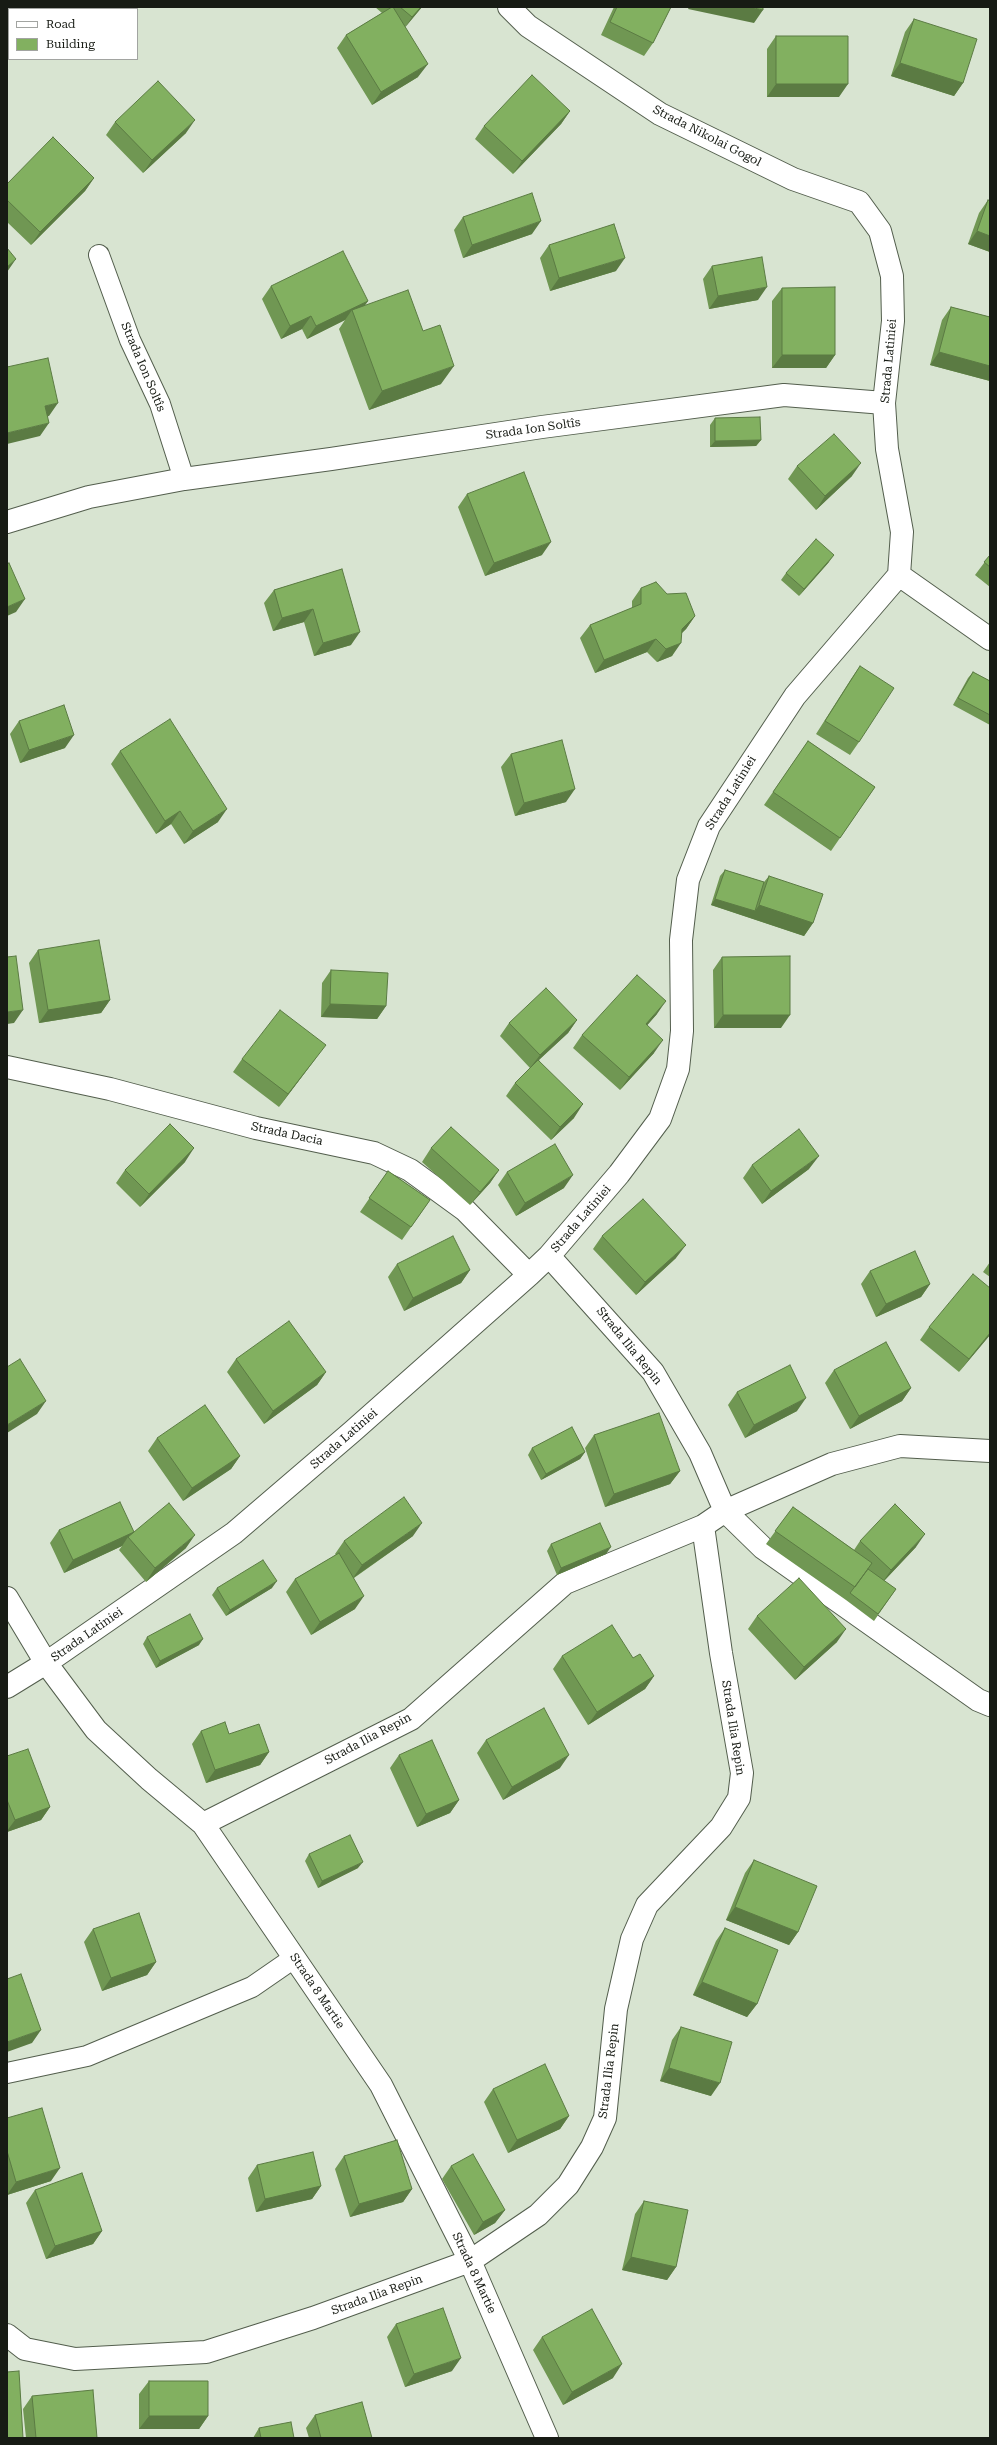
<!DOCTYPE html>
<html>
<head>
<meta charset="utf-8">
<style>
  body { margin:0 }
  #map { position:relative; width:997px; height:2445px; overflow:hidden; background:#d8e4d1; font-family:"Roboto Serif",serif }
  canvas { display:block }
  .frame { position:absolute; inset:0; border:8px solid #171b14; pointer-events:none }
  .legend { position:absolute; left:8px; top:8px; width:130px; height:52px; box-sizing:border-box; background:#fff; border:1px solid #a2a4a1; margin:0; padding:5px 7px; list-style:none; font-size:12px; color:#171b14 }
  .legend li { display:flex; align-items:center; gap:8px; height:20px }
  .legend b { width:20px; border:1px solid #a2a4a1 }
</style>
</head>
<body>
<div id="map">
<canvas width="997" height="2445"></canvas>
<div class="frame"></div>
<ul class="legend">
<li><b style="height:5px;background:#fff"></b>Road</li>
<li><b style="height:11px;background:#82b060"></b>Building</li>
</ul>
</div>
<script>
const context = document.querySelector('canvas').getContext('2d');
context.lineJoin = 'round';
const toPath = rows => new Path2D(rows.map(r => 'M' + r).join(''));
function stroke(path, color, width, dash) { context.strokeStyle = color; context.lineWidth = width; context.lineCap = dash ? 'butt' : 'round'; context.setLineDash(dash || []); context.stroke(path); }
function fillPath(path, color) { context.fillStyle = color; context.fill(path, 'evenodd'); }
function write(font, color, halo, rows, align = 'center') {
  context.font = font + ' "Roboto Serif",serif'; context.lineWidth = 3.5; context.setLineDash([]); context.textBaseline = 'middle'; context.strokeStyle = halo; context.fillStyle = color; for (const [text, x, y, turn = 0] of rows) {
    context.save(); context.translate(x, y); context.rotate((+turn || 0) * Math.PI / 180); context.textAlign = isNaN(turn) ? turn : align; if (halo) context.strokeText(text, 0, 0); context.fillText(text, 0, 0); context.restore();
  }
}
const lane = toPath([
  [99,255,130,340,160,404,184,479],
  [7,2073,87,2056,252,1987,294,1958]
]);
const street = toPath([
  [7,522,89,497,184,479,331,459,542,427,784,395,884,403],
  [899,575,990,639],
  [7,1067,110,1089,256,1128,374,1153,410,1170,465,1210,529,1275],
  [549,1256,653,1372,700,1453,725,1511,763,1548,978,1700,990,1705],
  [7,1598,46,1663,96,1730,149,1779,203,1824,381,2085,470,2261,547,2438],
  [7,1687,46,1663,234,1533,353,1431,529,1275,549,1256,619,1174,660,1119,678,1069,682,1031,681,940,688,880,709,826,795,696,899,575,902,532,887,449,884,403,893,321,892,276,880,231,859,202,793,179,660,114,528,26,509,7],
  [203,1824,411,1719,565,1583,703,1526,725,1511,832,1464,900,1446,990,1451],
  [7,2335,25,2349,75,2359,206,2352,313,2318,470,2261,538,2215,568,2185,592,2147,605,2118,616,2009,632,1939,647,1905,721,1827,739,1798,742,1773,721,1653,703,1526]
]);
const wall = toPath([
  [375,7,422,7,405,27,418,77,372,105,337,48,346,35,382,13],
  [614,7,671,7,653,43,644,56,601,35],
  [914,19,963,83,954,96,891,76,905,32],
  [776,36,839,97,767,97,767,49],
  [570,111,561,124,513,174,475,139,484,126],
  [115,122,186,133,143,173,106,135],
  [94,178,85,191,31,245,7,222,7,184],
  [988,200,990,252,968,244,979,213],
  [463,217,532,234,463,258,454,230],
  [549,245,616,271,550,291,540,258],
  [712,266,758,300,709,309,703,279],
  [271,286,368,301,364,306,441,384,369,410,339,329,345,320,307,339,302,329,281,339,262,299],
  [782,288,835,355,826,368,772,368,772,301],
  [951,307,990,317,990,381,930,365,942,320],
  [715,418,761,440,756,446,710,447,710,425],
  [797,466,852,476,816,510,788,479],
  [467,494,542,555,485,576,458,507],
  [990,555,990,587,975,575],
  [829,562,799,596,781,580,786,573],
  [342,569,351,645,314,656,304,622,273,631,264,603,274,590],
  [641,588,667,594,695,616,686,629,681,634,672,656,657,662,647,652,595,673,580,638,590,625,632,608,632,601],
  [860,666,859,742,850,755,816,734,851,679],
  [973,672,990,681,990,725,953,705,968,678],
  [19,721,65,748,20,763,10,734],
  [808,741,875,787,831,851,764,805],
  [120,751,218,822,184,844,171,824,156,834,111,764],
  [511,754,566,802,515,816,501,767],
  [725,870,764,882,769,876,813,923,804,936,711,905,720,876],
  [38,950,110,1000,101,1013,39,1023,29,963],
  [722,957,781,1028,714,1028,713,970],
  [331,970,386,1006,377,1019,321,1017,322,983],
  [657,1014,647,1025,654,1053,620,1090,573,1048,582,1035],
  [577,1020,568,1033,539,1060,574,1118,551,1140,506,1096,515,1083,530,1068,500,1036,509,1023],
  [316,1058,279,1107,233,1072,242,1059],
  [431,1148,499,1170,490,1183,470,1205,422,1162],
  [185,1162,140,1207,116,1183,125,1170],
  [752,1165,809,1169,762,1204,743,1178],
  [388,1171,430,1200,402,1240,360,1212],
  [507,1172,564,1188,516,1216,498,1185],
  [602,1236,676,1258,636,1295,593,1249],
  [990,1262,990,1277,983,1272],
  [397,1264,470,1270,461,1283,404,1311,388,1277],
  [870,1271,930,1284,921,1297,876,1317,861,1284],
  [929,1327,990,1335,959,1372,920,1340],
  [236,1359,326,1372,317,1385,264,1424,227,1372],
  [834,1370,911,1388,902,1401,850,1429,825,1383],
  [737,1392,797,1411,745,1438,728,1405],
  [594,1435,680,1471,670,1484,605,1507,585,1448],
  [157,1438,240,1456,231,1469,183,1501,148,1451],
  [532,1448,585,1452,580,1459,541,1480,528,1455],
  [793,1507,854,1550,860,1541,916,1547,884,1581,896,1589,874,1621,846,1600,766,1544],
  [59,1530,134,1532,186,1548,146,1582,119,1550,122,1546,64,1573,50,1543],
  [413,1536,354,1578,355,1609,311,1635,286,1592,295,1579,336,1555,335,1554,344,1541],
  [551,1544,606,1554,557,1575,547,1551],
  [217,1588,272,1588,226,1616,212,1595],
  [757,1616,837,1642,795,1680,748,1629],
  [147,1637,199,1645,156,1668,143,1644],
  [562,1656,633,1658,654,1676,645,1689,588,1725,553,1669],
  [201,1731,229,1734,269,1752,260,1765,206,1783,192,1744],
  [486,1740,560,1768,503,1800,477,1753],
  [399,1755,459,1800,450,1813,417,1827,390,1768],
  [7,1756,50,1807,41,1820,7,1832],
  [309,1854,358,1868,318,1888,305,1861],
  [754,1860,798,1932,789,1945,726,1920,745,1873],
  [725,1928,757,2004,747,2017,693,1995,716,1941],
  [93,1929,156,1962,147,1975,102,1991,84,1942],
  [681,2027,711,2096,660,2081,672,2040],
  [493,2089,569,2116,560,2129,508,2153,484,2102],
  [7,2118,51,2181,7,2195],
  [344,2156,412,2189,403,2202,350,2217,335,2169],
  [257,2165,321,2186,312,2199,256,2212,248,2178],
  [451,2166,505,2210,495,2223,474,2235,442,2179],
  [35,2190,102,2231,93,2244,46,2259,26,2203],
  [644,2201,676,2267,667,2280,622,2270,635,2214],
  [396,2324,452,2371,405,2387,387,2337],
  [542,2337,613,2378,563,2405,533,2350],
  [149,2381,208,2416,199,2429,139,2429,139,2394],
  [32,2396,97,2438,26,2438,23,2409],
  [315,2415,372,2438,309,2438,306,2428],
  [259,2428,294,2438,253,2438]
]);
const shadedWall = toPath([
  [421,7,422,7,403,30,412,17],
  [689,7,750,7,763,10,754,23,688,9],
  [900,63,963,83,954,96,891,76],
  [428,64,418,77,372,105,381,92],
  [776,84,848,84,839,97,767,97],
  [570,111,561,124,513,174,522,161],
  [195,120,186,133,143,173,152,160],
  [94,178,85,191,31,245,40,232],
  [541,221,532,234,463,258,472,245],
  [977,231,990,236,990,252,968,244],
  [625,258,616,271,550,291,559,278],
  [16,259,7,272,7,267],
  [767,287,758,300,709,309,718,296],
  [368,301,359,314,352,310,345,320,307,339,316,326],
  [311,316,302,329,281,339,290,326],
  [939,352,990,366,990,381,930,365],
  [782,355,835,355,826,368,772,368],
  [454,366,441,384,369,410,382,391],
  [58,403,49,416,36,419,45,406],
  [49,423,40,436,7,444,7,433],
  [761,440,756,446,710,447,715,441],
  [861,463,852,476,816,510,825,496],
  [551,542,542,555,485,576,494,563],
  [834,555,829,562,799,596,804,589],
  [25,599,16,612,7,616,7,607],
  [313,609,304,622,273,631,282,618],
  [695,616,686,629,672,642,682,629],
  [360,632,351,645,314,656,323,643],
  [656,639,647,652,595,673,604,660],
  [681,643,672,656,657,662,666,649],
  [74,735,65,748,20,763,29,750],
  [575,789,566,802,515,816,524,803],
  [227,809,218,822,184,844,193,831],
  [180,811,171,824,156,834,165,821],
  [715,899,755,911,759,905,813,923,804,936,711,905],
  [110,1000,101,1013,39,1023,48,1010],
  [666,1001,657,1014,637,1037,646,1024],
  [330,1004,386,1006,377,1019,321,1017],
  [23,1010,14,1023,7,1024,7,1012],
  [723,1015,790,1015,781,1028,714,1028],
  [577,1020,568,1033,530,1068,540,1055],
  [663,1040,654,1053,620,1090,629,1077],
  [326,1045,316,1058,279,1107,288,1094],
  [583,1104,574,1118,551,1140,560,1127],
  [194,1148,185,1162,140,1207,149,1194],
  [819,1156,809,1169,762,1204,771,1191],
  [499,1170,490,1183,470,1205,480,1192],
  [573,1175,564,1188,516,1216,525,1203],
  [686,1245,676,1258,636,1295,645,1282],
  [470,1270,461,1283,404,1311,413,1298],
  [930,1284,921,1297,876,1317,886,1304],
  [990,1333,990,1335,959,1372,969,1359],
  [326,1372,317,1385,264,1424,273,1411],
  [911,1388,902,1401,850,1429,859,1416],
  [806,1398,797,1411,745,1438,754,1425],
  [46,1401,37,1414,7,1433,7,1425],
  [585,1452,580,1459,541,1480,546,1474],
  [240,1456,231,1469,183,1501,192,1488],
  [680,1471,670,1484,605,1507,614,1494],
  [422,1523,413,1536,353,1578,362,1565],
  [134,1532,128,1537,122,1546,64,1573,73,1560],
  [925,1534,916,1547,882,1583,891,1570],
  [195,1535,186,1548,146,1582,155,1568],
  [611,1547,606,1554,557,1575,561,1568],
  [277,1581,272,1588,226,1616,230,1610],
  [364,1596,355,1609,311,1635,320,1622],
  [846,1629,837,1642,795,1680,804,1667],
  [203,1639,199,1645,156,1668,160,1661],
  [654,1676,645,1689,588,1725,597,1712],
  [269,1752,260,1765,206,1783,215,1770],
  [569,1755,560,1768,503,1800,512,1787],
  [459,1800,450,1813,417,1827,426,1814],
  [50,1807,41,1820,7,1832,7,1831,15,1820],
  [363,1862,358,1868,318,1888,322,1881],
  [735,1907,798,1932,789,1945,726,1920],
  [156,1962,147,1975,102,1991,111,1978],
  [702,1982,757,2004,747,2017,693,1995],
  [41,2030,32,2043,7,2052,7,2042],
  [669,2068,720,2083,711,2096,660,2081],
  [569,2116,560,2129,508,2153,517,2140],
  [60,2168,51,2181,7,2195,16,2182],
  [321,2186,312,2199,256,2212,265,2199],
  [412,2189,403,2202,350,2217,359,2204],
  [505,2210,495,2223,474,2235,483,2222],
  [102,2231,93,2244,46,2259,55,2246],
  [631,2257,676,2267,667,2280,622,2270],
  [461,2358,452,2371,405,2387,414,2374],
  [622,2364,613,2378,563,2405,572,2392],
  [149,2416,208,2416,199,2429,139,2429]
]);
const building = toPath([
  [392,7,393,7,428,64,381,92,346,35,392,7],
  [400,7,421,7,412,17,400,7],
  [617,7,671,7,653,43,610,22,617,7],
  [750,7,763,7,763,10,750,7],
  [914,19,977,39,963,83,900,63,914,19],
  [776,36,848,36,848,84,776,84,776,36],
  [532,75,570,111,522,161,484,126,532,75],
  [158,81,195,120,152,160,115,122,158,81],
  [53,137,94,178,40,232,7,200,7,184,53,137],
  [532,193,541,221,472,245,463,217,532,193],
  [988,200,990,201,990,236,977,231,988,200],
  [614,224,625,258,559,278,549,245,614,224],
  [7,248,16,259,7,267,7,248],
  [343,251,368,301,316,326,311,316,290,326,271,286,343,251],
  [762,257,767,287,718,296,712,266,762,257],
  [835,287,835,355,782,355,782,288,835,287],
  [408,290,423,331,440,325,454,366,382,391,352,310,408,290],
  [951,307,990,317,990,366,939,352,951,307],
  [48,358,58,403,45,406,49,423,7,433,7,367,48,358],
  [760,417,761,440,715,441,715,418,760,417],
  [834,434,861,463,825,496,797,466,834,434],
  [524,472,551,542,494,563,467,494,524,472],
  [816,539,834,555,804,589,786,573,816,539],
  [990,555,990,567,984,562,990,555],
  [9,563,25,599,7,607,7,564,9,563],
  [342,569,360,632,323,643,313,609,282,618,274,590,342,569],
  [656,582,667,594,686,593,695,616,682,629,681,643,666,649,656,639,604,660,590,625,641,604,641,588,656,582],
  [860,666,894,688,859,742,825,721,860,666],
  [973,672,990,681,990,715,958,698,973,672],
  [64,705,74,735,29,750,19,721,64,705],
  [170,719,227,809,193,831,180,811,165,821,120,751,170,719],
  [562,740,575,789,524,803,511,754,562,740],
  [808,741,875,787,840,838,773,792,808,741],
  [725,870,764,882,755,911,715,899,725,870],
  [769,876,823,894,813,923,759,905,769,876],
  [99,940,110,1000,48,1010,38,950,99,940],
  [16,956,23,1010,7,1012,7,957,16,956],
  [790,956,790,1015,723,1015,722,957,790,956],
  [331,970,388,973,386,1006,330,1004,331,970],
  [637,975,666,1001,646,1024,663,1040,629,1077,582,1035,637,975],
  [546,988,577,1020,540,1055,509,1023,546,988],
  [280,1010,326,1045,288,1094,242,1059,280,1010],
  [538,1060,583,1104,560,1127,515,1083,538,1060],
  [170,1124,194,1148,149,1194,125,1170,170,1124],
  [451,1127,499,1170,480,1192,431,1148,451,1127],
  [799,1129,819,1156,771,1191,752,1165,799,1129],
  [555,1144,573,1175,525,1203,507,1172,555,1144],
  [388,1171,430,1200,411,1227,369,1198,388,1171],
  [643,1199,686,1245,645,1282,602,1236,643,1199],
  [453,1236,470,1270,413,1298,397,1264,453,1236],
  [915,1251,930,1284,886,1304,870,1271,915,1251],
  [973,1274,990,1288,990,1333,969,1359,929,1327,973,1274],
  [289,1321,326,1372,273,1411,236,1359,289,1321],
  [886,1342,911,1388,859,1416,834,1370,886,1342],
  [20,1359,46,1401,7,1425,7,1367,20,1359],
  [790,1365,806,1398,754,1425,737,1392,790,1365],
  [205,1405,240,1456,192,1488,157,1438,205,1405],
  [659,1413,680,1471,614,1494,594,1435,659,1413],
  [572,1427,585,1452,546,1474,532,1448,572,1427],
  [404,1497,422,1523,362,1565,344,1541,404,1497],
  [120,1502,134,1532,73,1560,59,1530,120,1502],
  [169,1503,195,1535,155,1568,128,1537,169,1503],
  [895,1504,925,1534,891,1570,860,1541,895,1504],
  [793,1507,872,1563,855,1587,775,1531,793,1507],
  [600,1523,611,1547,561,1568,551,1544,600,1523],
  [339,1553,364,1596,320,1622,295,1579,339,1553],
  [263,1560,277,1581,230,1610,217,1588,263,1560],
  [868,1569,896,1589,878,1614,850,1593,868,1569],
  [799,1578,846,1629,804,1667,757,1616,799,1578],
  [190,1614,203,1639,160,1661,147,1637,190,1614],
  [612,1625,633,1658,640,1654,654,1676,597,1712,562,1656,612,1625],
  [544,1708,569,1755,512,1787,486,1740,544,1708],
  [225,1722,229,1734,259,1724,269,1752,215,1770,201,1731,225,1722],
  [432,1740,459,1800,426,1814,399,1755,432,1740],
  [28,1749,50,1807,15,1820,7,1800,7,1756,28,1749],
  [350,1835,363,1862,322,1881,309,1854,350,1835],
  [754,1860,817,1886,798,1932,735,1907,754,1860],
  [139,1913,156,1962,111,1978,93,1929,139,1913],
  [725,1928,778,1950,757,2004,702,1982,725,1928],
  [21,1974,41,2030,7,2042,7,1979,21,1974],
  [681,2027,732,2042,720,2083,669,2068,681,2027],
  [545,2064,569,2116,517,2140,493,2089,545,2064],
  [42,2108,60,2168,16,2182,7,2151,7,2118,42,2108],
  [397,2140,412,2189,359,2204,344,2156,397,2140],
  [313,2152,321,2186,265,2199,257,2165,313,2152],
  [473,2154,505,2210,483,2222,451,2166,473,2154],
  [82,2173,102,2231,55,2246,35,2190,82,2173],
  [644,2201,688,2210,676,2267,631,2257,644,2201],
  [443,2308,461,2358,414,2374,396,2324,443,2308],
  [592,2309,622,2364,572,2392,542,2337,592,2309],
  [19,2371,23,2438,7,2438,7,2372,19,2371],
  [149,2381,208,2381,208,2416,149,2416,149,2381],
  [93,2390,97,2438,36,2438,32,2396,93,2390],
  [362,2402,372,2438,321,2438,315,2415,362,2402],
  [291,2422,294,2438,261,2438,259,2428,291,2422]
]);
const streetNames = [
  ["Strada Nikolai Gogol",707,136,27],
  ["Strada Latiniei",889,361,-85],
  ["Strada Ion Soltîs",143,367,67],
  ["Strada Ion Soltîs",533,429,-8],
  ["Strada Latiniei",731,793,-58],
  ["Strada Dacia",287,1134,12],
  ["Strada Latiniei",581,1219,-49],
  ["Strada Ilia Repin",629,1346,51],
  ["Strada Latiniei",344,1439,-41],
  ["Strada Latiniei",87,1635,-35],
  ["Strada Ilia Repin",733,1728,81],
  ["Strada Ilia Repin",368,1739,-28],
  ["Strada 8 Martie",317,1991,56],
  ["Strada Ilia Repin",609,2071,-83],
  ["Strada 8 Martie",474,2273,65],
  ["Strada Ilia Repin",377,2295,-20]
];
stroke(lane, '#535e4d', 22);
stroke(street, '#535e4d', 24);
stroke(lane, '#fff', 20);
stroke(street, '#fff', 22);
fillPath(wall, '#709753');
fillPath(shadedWall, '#5b7b43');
fillPath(building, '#82b060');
stroke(building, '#5b7b43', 1);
write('12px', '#171b14', '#fff', streetNames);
</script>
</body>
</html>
